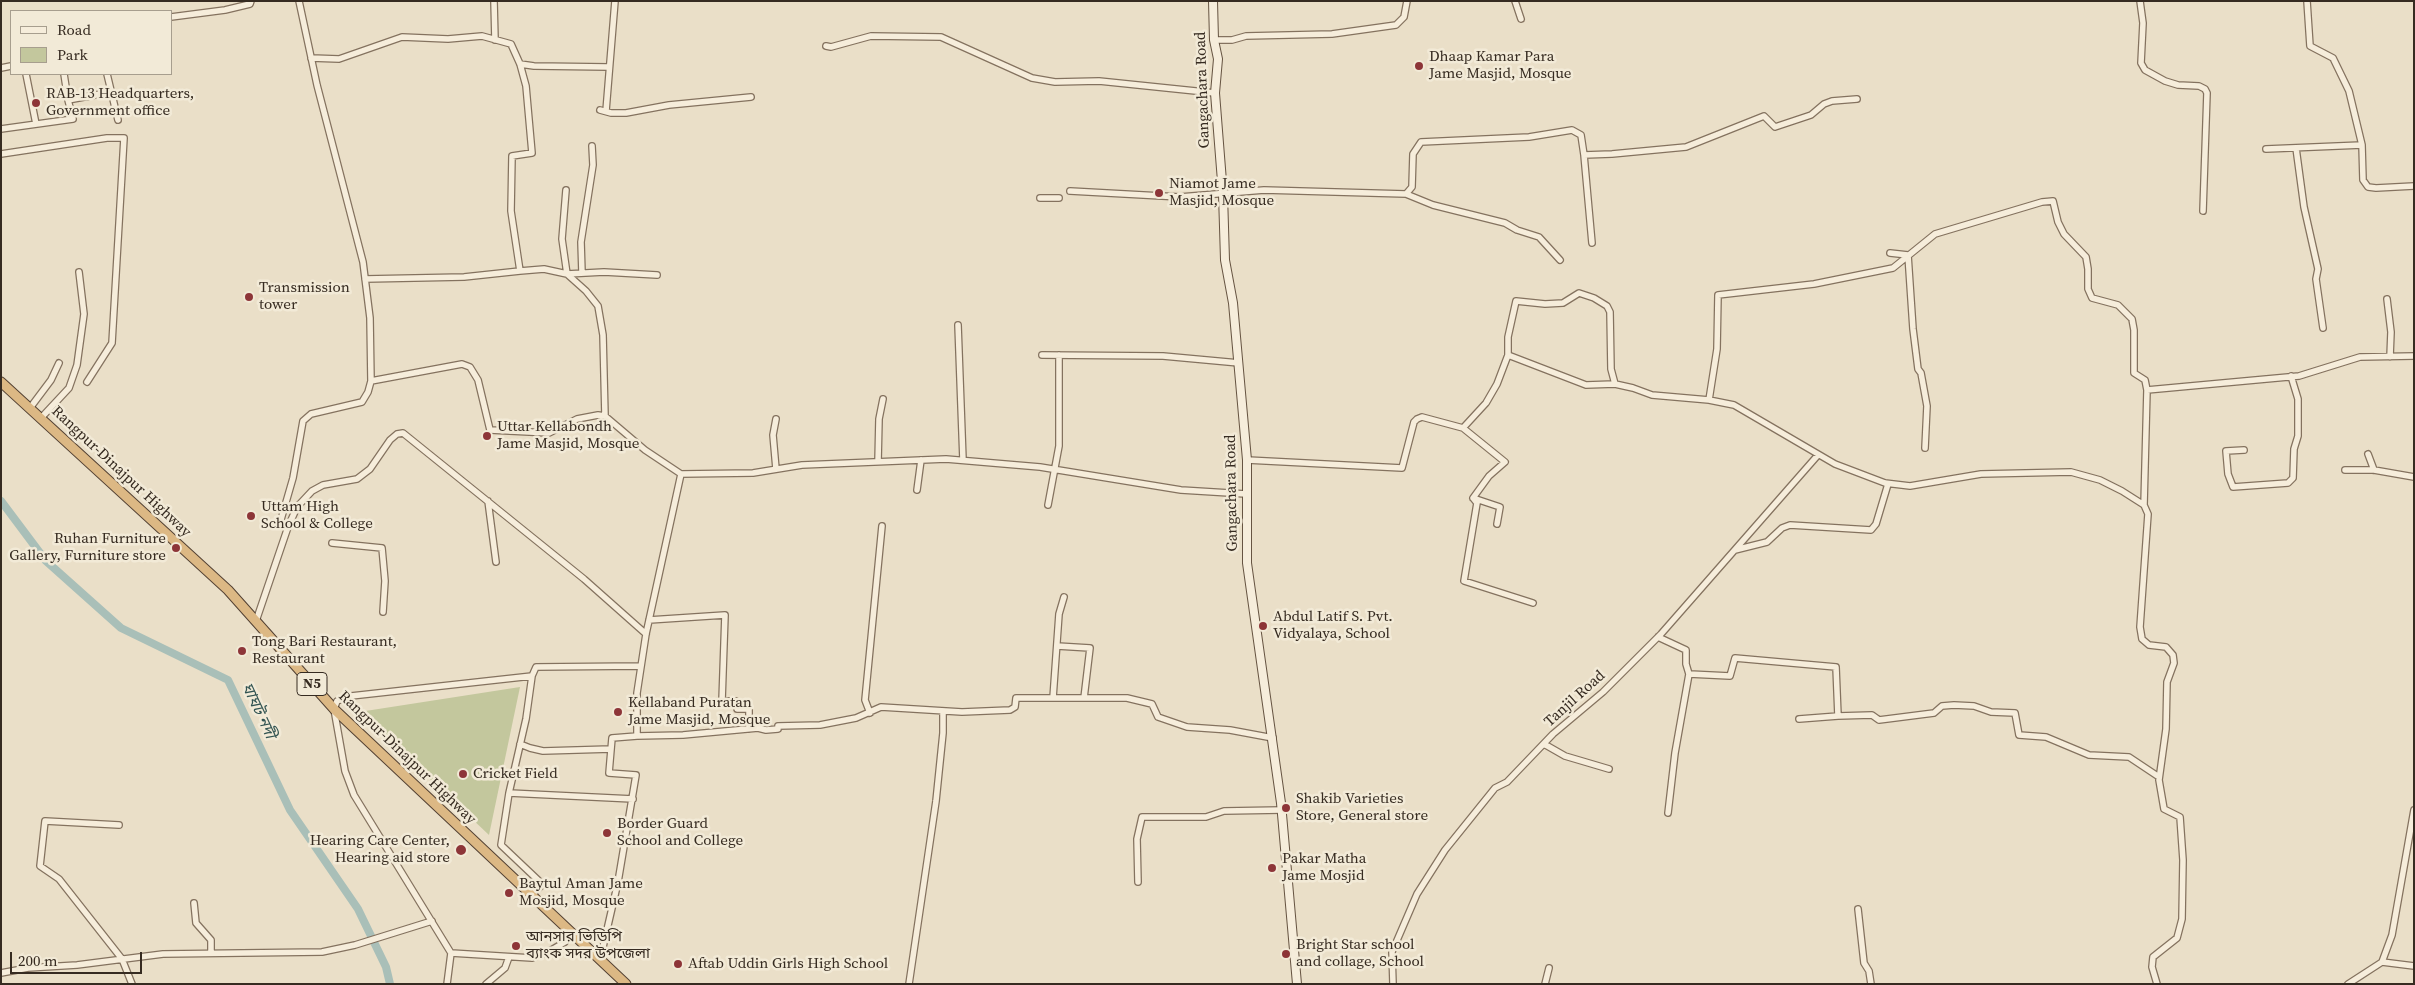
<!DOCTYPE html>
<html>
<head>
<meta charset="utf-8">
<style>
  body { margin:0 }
  #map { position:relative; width:2415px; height:985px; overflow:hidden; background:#eadfc8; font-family:"Source Serif 4",serif }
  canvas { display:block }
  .frame { position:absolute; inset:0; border:2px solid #362b21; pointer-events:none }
  .legend { position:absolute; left:10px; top:10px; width:162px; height:65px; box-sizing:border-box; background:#f2ead7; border:1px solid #a79e8e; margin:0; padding:6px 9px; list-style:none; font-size:15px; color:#362b21 }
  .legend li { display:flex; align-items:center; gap:10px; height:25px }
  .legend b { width:25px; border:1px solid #a79e8e }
  .scale { position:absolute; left:10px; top:952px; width:132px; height:22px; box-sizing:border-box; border:2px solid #362b21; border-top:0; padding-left:6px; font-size:15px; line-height:18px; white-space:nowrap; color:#362b21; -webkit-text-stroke:4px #f2ead7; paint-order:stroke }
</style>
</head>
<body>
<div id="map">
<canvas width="2415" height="985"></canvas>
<div class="frame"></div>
<ul class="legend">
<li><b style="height:6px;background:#f6eddb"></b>Road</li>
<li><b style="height:14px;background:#c3c79d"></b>Park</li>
</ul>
<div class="scale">200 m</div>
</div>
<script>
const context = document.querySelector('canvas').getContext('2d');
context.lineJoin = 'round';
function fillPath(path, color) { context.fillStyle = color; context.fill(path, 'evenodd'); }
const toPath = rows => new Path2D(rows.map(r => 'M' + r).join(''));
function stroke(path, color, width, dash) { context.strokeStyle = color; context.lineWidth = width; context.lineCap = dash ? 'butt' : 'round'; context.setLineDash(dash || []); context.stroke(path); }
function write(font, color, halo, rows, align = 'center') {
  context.font = font + ' "Source Serif 4","Noto Sans Bengali",serif'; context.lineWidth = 5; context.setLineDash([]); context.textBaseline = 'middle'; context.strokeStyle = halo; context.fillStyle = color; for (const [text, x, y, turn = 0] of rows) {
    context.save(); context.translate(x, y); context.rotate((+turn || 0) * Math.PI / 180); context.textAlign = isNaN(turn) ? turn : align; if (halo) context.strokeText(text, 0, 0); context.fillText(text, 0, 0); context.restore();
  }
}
const green = toPath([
  [520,687,489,835,359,712]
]);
const river = toPath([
  [1,501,46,561,121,628,228,680,290,810,358,909,386,967,390,984]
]);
const minor = toPath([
  [299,1,317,85,363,262,370,318,371,381],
  [494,1,495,40],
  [1515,1,1521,19],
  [2140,1,2143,23,2141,63,2145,70,2165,81,2178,85,2199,86,2205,89,2207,93,2203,211],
  [2307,1,2310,46,2333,58,2349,91,2362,145,2363,180,2368,187,2376,188,2414,186],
  [171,17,225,10,250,4,251,1],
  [1214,40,1232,40,1246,36,1332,34,1396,25,1404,17,1407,1],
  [826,46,831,47,871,36,941,37,1032,78,1055,82,1099,81,1215,93],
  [311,58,339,59,402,37,448,39,482,36,511,44,520,64,526,86,532,153,512,156,511,211,520,271,464,277,365,279],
  [520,64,534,66,608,67],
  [1,68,11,66],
  [26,74,36,124],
  [64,74,68,100],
  [107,74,118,120],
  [600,110,611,113,626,113,669,105,751,97],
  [606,111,615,1],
  [1,129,73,119,68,100,111,92],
  [2296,148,2304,207,2318,269,2316,279,2323,328],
  [2266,149,2362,145],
  [1,154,107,138,124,138,112,343,87,382],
  [1584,155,1592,243],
  [566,190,562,239,567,274,604,272,657,275],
  [1070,191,1180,197,1264,190,1406,194,1412,187,1413,154,1421,142,1529,137,1572,130,1581,135,1584,155,1612,154,1686,147,1764,116,1775,127,1811,115,1824,104,1832,101,1857,99],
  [1406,194,1433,205,1505,223,1517,230,1539,237,1560,260],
  [1040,198,1059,198],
  [1890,253,1908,255,1913,329,1918,369,1921,373,1927,406,1925,448],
  [520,271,544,269,567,274,586,291,598,306,603,335,605,416],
  [582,273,581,242,593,165,592,146],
  [2387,299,2391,332,2390,357],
  [958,325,963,460],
  [1042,355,1163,356,1239,363],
  [1508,355,1508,337,1516,301,1545,304,1563,303,1579,293,1594,298,1607,306,1610,312,1611,369,1615,384],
  [1709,400,1717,349,1718,295,1814,284,1893,268,1935,234,2042,202,2053,201,2058,222,2064,234,2086,257,2088,269,2088,289,2092,298,2118,305,2132,319,2134,330,2134,373,2145,380,2147,390,2299,376,2360,357,2414,356],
  [30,408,51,380,59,363],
  [41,418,69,388,77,365,84,314,79,272],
  [776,419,773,435,776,469],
  [1463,428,1505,462,1489,476,1473,498,1477,503,1464,581,1533,603],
  [2244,450,2226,451,2228,474,2233,487,2288,483,2293,478,2294,449,2298,436,2298,399,2291,376],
  [2368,454,2374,470],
  [1247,460,1402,468,1414,422,1417,419,1422,417,1463,428,1486,403,1497,384,1508,355,1586,385,1615,384,1633,388,1652,395,1709,400,1734,405,1835,464,1885,483,1910,486,1981,474,2071,472,2100,480,2122,491,2144,505,2148,514,2140,627,2142,639,2149,645,2166,647,2173,655,2174,663,2167,682,2166,729,2159,780,2164,809,2180,817,2183,860,2182,919,2177,938,2153,957,2152,967,2157,984],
  [878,462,879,419,883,399],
  [2345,470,2374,470,2414,477],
  [681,474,753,473,802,465,946,459,1040,467,1181,490,1246,494],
  [917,490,921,460],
  [1473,498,1500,507,1497,524],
  [488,501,496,562],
  [1048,505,1059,446,1059,355],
  [2144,505,2147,390],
  [288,527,297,507,312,491,323,485,357,479,370,469,390,440,397,434,403,433,584,579,646,634],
  [332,543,382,548,385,581,383,612],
  [1735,550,1767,542,1782,528,1790,525,1871,530,1876,524,1888,484],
  [649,620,725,615,722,701,736,701,737,709,749,709,749,729],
  [256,621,288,527,280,523,293,478,303,421,311,414,362,402,368,392,371,381,462,364,470,367,478,380,490,430,549,433,577,419,598,415,605,416,645,450,681,474,646,634,637,693,637,736,612,738,609,773,636,775,618,882,600,960],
  [1658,637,1686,650,1686,664,1689,674,1675,753,1668,813],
  [1057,646,1090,648,1084,698],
  [1689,674,1730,676,1735,658,1836,667,1838,716,1799,719],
  [532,676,351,696,337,701,334,709,345,771,354,795,451,953,532,958,548,952,565,942,571,932],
  [1053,698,1059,614,1064,597],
  [870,713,865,700,882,526],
  [1838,716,1872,715,1879,720,1934,713,1942,706,1954,705,1974,706,1991,712,2015,713,2019,735,2046,737,2089,755,2129,757,2159,777],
  [637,736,683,735,758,728,766,730,778,729,778,726,820,725,856,718,881,707,962,712,1010,710,1015,707,1016,698,1127,698,1152,704,1158,717,1187,727,1230,730,1273,738],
  [520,744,530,748,543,751,611,749],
  [1544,744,1565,756,1609,769],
  [509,793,526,719,532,676,536,667,641,666],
  [119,825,45,821,40,866,59,879,122,959,132,984],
  [1138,882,1137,839,1142,817,1206,817,1224,811,1282,810],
  [531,895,541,886,539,881,501,845,509,793,633,799],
  [194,903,196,923,211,940,211,953],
  [1858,909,1864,963,1869,971,1871,984],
  [2382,962,2392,935,2414,810],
  [1,973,28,968,77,965,163,954,322,952,355,945,432,921],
  [447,984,451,953],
  [486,984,505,968,509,957],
  [909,984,936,801,943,733,943,711],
  [1393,984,1392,952,1417,894,1445,850,1495,788,1507,782,1553,734,1603,692,1661,634,1818,455],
  [1545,984,1549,968],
  [2348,984,2382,962,2414,966]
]);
const secondary = toPath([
  [1213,1,1214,40,1218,59,1215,93,1223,194,1225,260,1233,303,1247,460,1247,563,1281,803,1297,984]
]);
const trunk = toPath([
  [1,382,228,590,335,710,626,984]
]);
const markers = [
  [1419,66,5,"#8d3538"],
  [36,103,5,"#8d3538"],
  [1159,193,5,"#8d3538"],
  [249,297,5,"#8d3538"],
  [487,436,5,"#8d3538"],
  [251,516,5,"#8d3538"],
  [176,548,5,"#8d3538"],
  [1263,626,5,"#8d3538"],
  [242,651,5,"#8d3538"],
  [618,712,5,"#8d3538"],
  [463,774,5,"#8d3538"],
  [1286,808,5,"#8d3538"],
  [607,833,5,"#8d3538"],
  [461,850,6,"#8d3538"],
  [1272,868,5,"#8d3538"],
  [509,893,5,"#8d3538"],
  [516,946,5,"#8d3538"],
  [1286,954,5,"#8d3538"],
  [678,964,5,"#8d3538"]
];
const shields = [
  [312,684,30]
];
const shieldNames = [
  ["N5",312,684]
];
const poiNames = [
  ["Dhaap Kamar Para",1429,57],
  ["Jame Masjid, Mosque",1429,74],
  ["RAB-13 Headquarters,",46,94],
  ["Government office",46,111],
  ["Niamot Jame",1169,184],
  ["Masjid, Mosque",1169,201],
  ["Transmission",259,288],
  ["tower",259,305],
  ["Uttar Kellabondh",497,427],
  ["Jame Masjid, Mosque",497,444],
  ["Uttam High",261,507],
  ["School & College",261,524],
  ["Ruhan Furniture",166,539,"right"],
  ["Gallery, Furniture store",166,556,"right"],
  ["Abdul Latif S. Pvt.",1273,617],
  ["Vidyalaya, School",1273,634],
  ["Tong Bari Restaurant,",252,642],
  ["Restaurant",252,659],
  ["Kellaband Puratan",628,703],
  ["Jame Masjid, Mosque",628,720],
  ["Cricket Field",473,774],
  ["Shakib Varieties",1296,799],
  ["Store, General store",1296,816],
  ["Border Guard",617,824],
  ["School and College",617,841],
  ["Hearing Care Center,",450,841,"right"],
  ["Hearing aid store",450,858,"right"],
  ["Pakar Matha",1282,859],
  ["Jame Mosjid",1282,876],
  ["Baytul Aman Jame",519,884],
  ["Mosjid, Mosque",519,901],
  ["আনসার ভিডিপি",526,937],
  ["ব্যাংক সদর উপজেলা",526,954],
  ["Bright Star school",1296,945],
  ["and collage, School",1296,962],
  ["Aftab Uddin Girls High School",688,964]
];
const streetNames = [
  ["Gangachara Road",1203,90,-92],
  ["Rangpur-Dinajpur Highway",121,472,43],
  ["Gangachara Road",1232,493,-91],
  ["Tanjil Road",1575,699,-42],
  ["Rangpur-Dinajpur Highway",407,758,44]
];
const waterNames = [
  ["ঘাঘট নদী",258,711,65]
];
fillPath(green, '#c3c79d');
stroke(river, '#a9bfb8', 8);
stroke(minor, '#84725f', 8);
stroke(secondary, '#665442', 10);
stroke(trunk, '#534133', 11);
stroke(minor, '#f6eddb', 5.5);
stroke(secondary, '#f6eddb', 8);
stroke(trunk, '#dcb884', 9);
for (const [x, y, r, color] of markers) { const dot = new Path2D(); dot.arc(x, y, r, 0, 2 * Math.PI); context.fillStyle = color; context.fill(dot); stroke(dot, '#f2ead7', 2); }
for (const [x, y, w] of shields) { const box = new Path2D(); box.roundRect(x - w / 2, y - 11.5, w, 23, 4); context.fillStyle = '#f2ead7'; context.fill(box); stroke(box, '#362b21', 1); }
write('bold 14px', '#362b21', null, shieldNames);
write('15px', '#362b21', '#f2ead7', poiNames, 'left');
write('15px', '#362b21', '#f2ead7', streetNames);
write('italic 16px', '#325452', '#f2ead7', waterNames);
</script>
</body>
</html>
